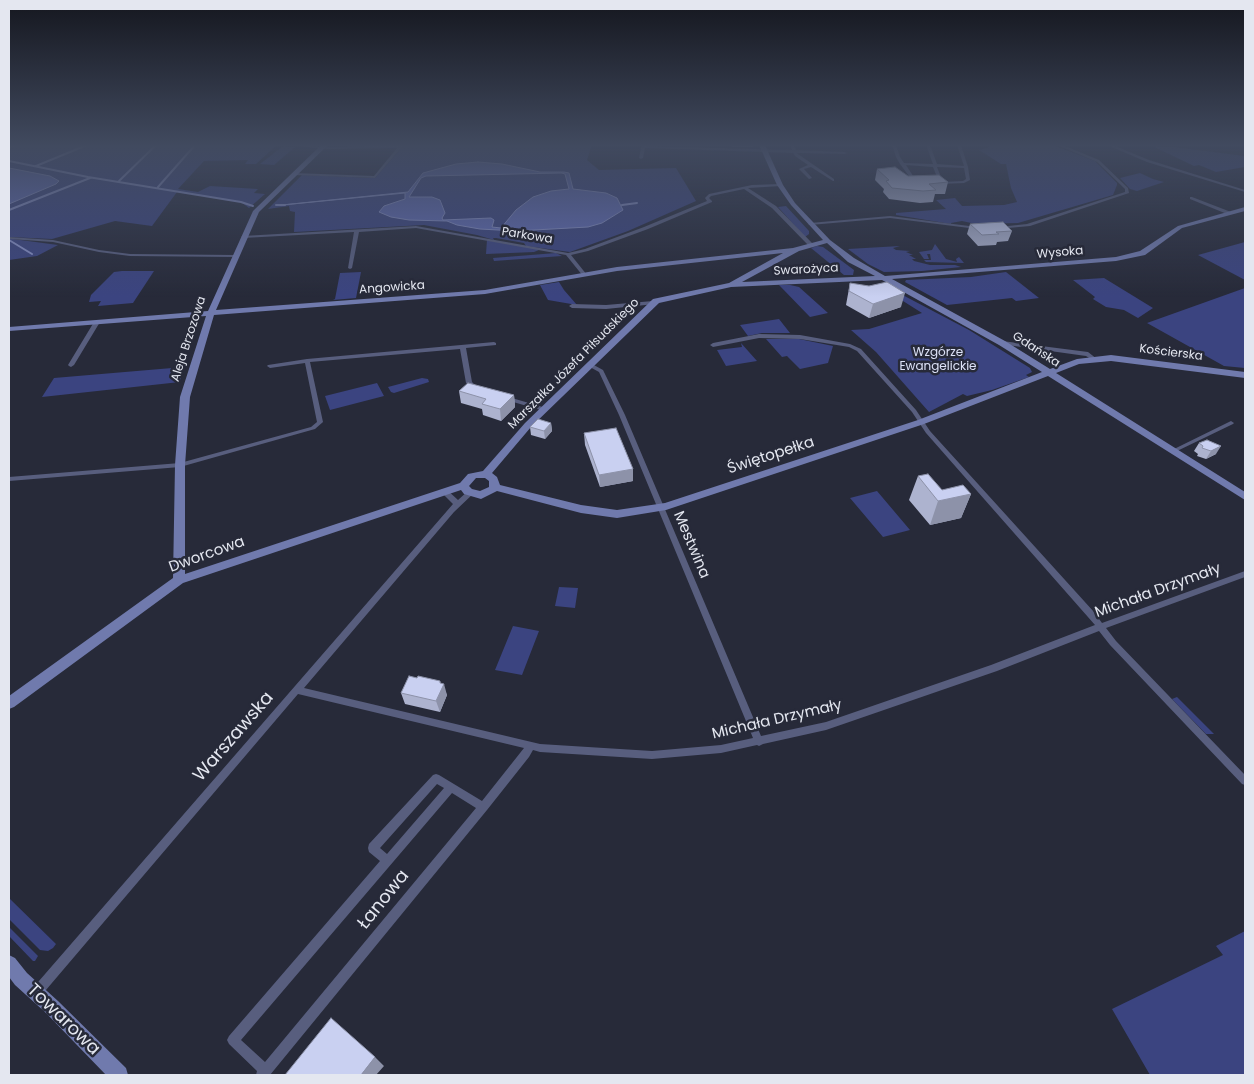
<!DOCTYPE html>
<html>
<head>
<meta charset="utf-8">
<style>
  body { margin:0 }
  #map { position:relative; width:1254px; height:1084px; overflow:hidden; background:#272a39; font-family:Poppins,sans-serif }
  canvas { display:block }
  .frame { position:absolute; inset:0; border:10px solid #e4e7f0; pointer-events:none }
</style>
</head>
<body>
<div id="map">
<canvas width="1254" height="1084"></canvas>
<div class="frame"></div>
</div>
<script>
const context = document.querySelector('canvas').getContext('2d');
context.lineJoin = 'round';
function fillPath(path, color) { context.fillStyle = color; context.fill(path, 'evenodd'); }
const toPath = rows => new Path2D(rows.map(r => 'M' + r).join(''));
function stroke(path, color, width, dash) { context.strokeStyle = color; context.lineWidth = width; context.lineCap = dash ? 'butt' : 'round'; context.setLineDash(dash || []); context.stroke(path); }
function write(font, color, halo, rows, align = 'center') {
  context.font = font + ' Poppins,sans-serif'; context.lineWidth = 5; context.setLineDash([]); context.textBaseline = 'middle'; context.strokeStyle = halo; context.fillStyle = color; for (const [text, x, y, turn = 0] of rows) {
    context.save(); context.translate(x, y); context.rotate((+turn || 0) * Math.PI / 180); context.textAlign = isNaN(turn) ? turn : align; if (halo) context.strokeText(text, 0, 0); context.fillText(text, 0, 0); context.restore();
  }
}
const green = toPath([
  [9,145,277,145,256,164,245,164,248,160,204,161,178,189,198,192,210,186,258,189,254,193,265,194,249,208,241,202,177,192,152,226,115,221,52,239,9,237],
  [404,145,592,145,587,160,599,170,676,168,696,201,628,231,570,252,526,246,524,243,496,238,493,238,494,240,477,235,424,225,294,232,295,212,290,211,289,206,268,209,302,175,375,178],
  [988,145,1053,145,1095,161,1117,183,1117,185,1113,195,1018,223,976,224,962,221,951,223,951,224,896,215,896,213,946,209,936,200,955,198,962,206,1004,205,1017,202,1011,188,1006,164,1001,164,979,150,987,148,989,146],
  [283,146,295,147,274,165,260,164],
  [1152,146,1174,147,1245,156,1245,167,1216,172,1199,165,1194,166],
  [1140,173,1153,179,1164,182,1137,191,1130,189,1120,178],
  [786,206,809,231,809,234,805,237,778,207],
  [9,239,13,239,58,245,37,256,9,260],
  [487,240,537,248,539,250,534,252,486,254],
  [1245,242,1245,280,1198,255],
  [935,244,946,259,957,262,956,259,959,257,964,263,926,262,924,260,931,260,930,254,927,254,929,259,924,259,919,252,932,250],
  [817,246,823,247,854,270,853,275,844,275,811,248],
  [900,246,893,248,896,250,910,251,906,252,913,255,909,255,916,259,912,259,914,261,930,265,955,265,961,267,922,271,884,272,868,264,848,249],
  [556,253,562,256,494,261,493,258],
  [122,271,154,271,133,303,98,306,101,301,89,302,91,295,114,272],
  [361,272,356,298,333,300,335,299,340,273],
  [1006,272,1039,298,1016,301,1012,298,947,305,905,282,906,280,971,277],
  [1104,278,1153,308,1138,318,1124,310,1106,307,1093,299,1095,297,1073,280],
  [559,282,564,290,577,305,548,300,540,285],
  [779,285,790,285,799,287,828,313,810,317],
  [1245,288,1245,368,1224,366,1147,323],
  [895,291,969,330,1030,368,1032,372,1026,375,1029,377,992,390,967,396,963,394,929,412,876,352,851,330,869,329,922,313,903,301,899,302],
  [779,319,790,333,762,333,748,336,740,325],
  [766,339,799,339,833,346,828,363,800,369,787,356,782,357],
  [741,343,757,361,726,366,717,350,742,347],
  [184,367,180,382,42,397,54,378],
  [422,378,428,379,429,382,394,393,391,392,388,387],
  [377,383,384,396,330,410,325,396],
  [877,491,910,530,883,537,850,498],
  [559,587,578,588,575,608,555,606],
  [513,626,539,631,522,675,495,670],
  [1177,697,1214,734,1206,734,1172,699],
  [9,898,56,944,53,948,48,951,40,950,9,919],
  [9,927,38,956,35,961,33,961,9,936],
  [1245,931,1245,1075,1150,1075,1112,1009,1223,955,1216,946]
]);
const water = toPath([
  [478,162,502,164,540,172,564,172,569,173,573,189,606,193,617,198,623,210,602,223,588,227,516,231,480,229,457,225,447,221,409,220,391,217,379,212,384,206,405,199,405,193,282,205,408,192,423,173,456,164,478,162],
  [562,173,565,174,569,189,551,191,533,197,516,210,501,228,492,227,494,220,491,218,443,220,442,218,445,213,440,200,432,197,409,197,421,178,426,176,562,173],
  [9,168,50,176,59,181,56,184,9,204,9,168]
]);
const stream = toPath([
  [9,147,15,145],
  [9,161,88,177,241,202,253,206],
  [36,166,87,145],
  [119,181,156,145],
  [158,187,195,145],
  [276,205,285,205],
  [622,205,637,203],
  [9,210,90,178],
  [9,240,32,254]
]);
const street = toPath([
  [286,145,328,147,404,145,375,178,294,175,292,174,294,173,374,176,397,148,328,149,286,145],
  [790,145,794,145,796,150,845,152,847,153,845,154,797,153,798,154,834,179,834,181,833,181,811,167,804,169,812,178,809,179,799,169,808,165,795,156,793,153,645,148,643,158,641,159,639,158,641,147,643,146,792,150,790,145],
  [892,145,896,145,900,157,904,163,933,164,926,145,930,145,937,164,964,166,957,145,961,145,968,167,970,180,964,183,939,184,937,183,939,182,933,167,906,165,917,182,914,183,900,164,896,157,892,145],
  [937,167,964,168,966,179,963,181,943,182,937,167],
  [1057,145,1063,145,1099,160,1128,188,1129,193,1030,226,997,229,997,227,999,227,1027,224,1125,192,1125,189,1097,162,1057,145],
  [1107,145,1113,145,1149,160,1245,190,1245,192,1147,162,1107,145],
  [780,184,782,185,781,186,748,188,776,206,812,243,812,245,808,245,772,208,744,189,711,196,709,198,712,201,712,202,648,229,588,251,571,255,587,275,585,276,583,276,566,255,416,228,359,232,352,268,350,269,348,268,354,232,243,238,241,237,243,236,416,226,568,253,585,249,644,227,707,201,705,198,709,194,752,185,780,184],
  [1192,197,1231,212,1231,213,1227,214,1190,199,1190,197,1192,197],
  [890,216,977,227,979,228,977,229,890,218,810,225,808,224,810,223,890,216],
  [9,237,53,240,99,250,130,254,235,255,237,256,235,257,130,256,99,252,53,242,9,239,9,237],
  [653,301,655,302,655,304,606,309,572,308,569,306,572,304,606,305,653,301],
  [97,320,100,322,74,365,71,367,69,366,68,365,94,322,97,320],
  [759,334,800,335,850,344,861,349,916,410,930,431,1094,612,1102,623,1245,571,1245,577,1106,628,1116,641,1245,775,1245,785,1242,784,1110,645,1099,631,997,671,826,730,763,744,759,746,757,745,721,753,652,759,540,752,533,750,529,757,487,810,270,1075,256,1075,257,1071,229,1044,227,1040,229,1036,380,861,369,852,368,848,369,844,433,775,436,774,439,775,482,801,524,748,298,694,40,997,36,999,32,997,30,993,32,989,453,504,440,491,442,489,446,489,458,500,468,491,472,491,474,493,454,512,304,688,540,744,652,751,721,745,753,738,619,415,599,372,588,366,588,364,592,364,603,370,625,415,761,736,826,722,991,665,1095,625,926,433,912,412,857,351,849,347,800,339,759,338,713,347,710,345,713,343,759,334],
  [437,784,444,788,387,854,380,848,437,784],
  [452,793,476,808,265,1062,241,1040,452,793],
  [1002,341,1088,352,1097,359,1094,361,1086,356,1000,344,1000,342,1002,341],
  [494,342,496,343,496,345,466,348,472,382,477,387,477,389,473,389,466,383,460,349,310,362,323,422,315,429,180,467,9,481,9,477,180,463,311,427,317,422,305,363,270,368,267,366,268,365,307,359,494,342],
  [505,396,546,408,547,409,544,411,503,399,502,398,505,396],
  [1231,421,1234,423,1233,424,1175,452,1171,452,1170,451,1231,421]
]);
const secondary = toPath([
  [321,145,328,145,259,212,216,310,485,290,617,267,793,248,823,240,791,205,777,185,759,145,765,145,783,185,795,203,830,240,854,258,885,276,1116,257,1140,251,1178,226,1245,207,1245,211,1182,228,1145,255,1116,261,892,279,1005,341,1050,369,1077,359,1111,355,1245,372,1245,378,1111,361,1079,364,1056,373,1245,492,1245,500,1048,376,924,424,666,510,617,518,581,513,497,491,481,499,464,494,461,490,183,583,14,707,9,709,9,696,173,578,175,465,180,397,206,316,9,331,9,327,208,311,253,211,321,145],
  [827,243,848,262,875,276,742,282,799,251,827,243],
  [783,253,729,283,653,299,525,423,483,471,468,474,460,483,185,574,185,465,190,397,214,315,485,294,617,271,783,253],
  [882,280,999,345,1042,372,918,420,665,503,617,510,581,505,500,485,497,477,492,473,531,427,659,303,731,287,882,280],
  [476,478,485,478,489,481,489,487,480,491,472,489,469,486,476,478],
  [9,955,15,958,27,973,58,1001,126,1068,128,1075,106,1075,46,1013,15,985,9,977,9,955]
]);
const wall = toPath([
  [732,145,754,145,753,147,732,147],
  [877,169,908,176,948,182,945,194,935,194,933,202,920,203,889,199,883,192,884,189,875,180],
  [970,224,1012,231,1008,241,997,242,996,245,978,246,967,234],
  [850,283,901,307,869,318,846,305],
  [459,391,514,395,515,407,501,421,483,415,482,409,461,403],
  [551,423,552,431,545,439,531,435,530,427],
  [584,433,633,469,633,481,600,487,585,445],
  [1199,443,1216,454,1206,459,1197,456,1198,454,1194,451],
  [918,476,942,490,971,494,961,518,930,525,909,500],
  [441,683,447,695,440,712,405,704,401,693]
]);
const shadedWall = toPath([
  [905,293,901,307,869,318,873,304],
  [514,395,515,407,501,421,500,409],
  [551,423,552,431,545,439,544,431],
  [1221,446,1216,454,1206,459,1211,451],
  [633,469,633,481,600,487,599,475],
  [971,494,961,518,930,525,938,501],
  [440,681,442,688,444,684,447,695,440,712,436,701],
  [375,1057,384,1066,376,1075,361,1075]
]);
const building = toPath([
  [895,167,908,176,939,175,948,182,929,184,936,190,923,191,892,188,886,181,889,180,877,169,895,167],
  [1003,222,1012,231,996,232,999,234,982,235,970,224,1003,222],
  [887,282,905,293,873,304,849,291,850,283,869,286,887,282],
  [468,383,514,395,500,409,482,404,486,399,459,391,468,383],
  [538,419,551,423,544,431,530,427,538,419],
  [616,428,633,469,599,475,584,433,616,428],
  [1207,440,1221,446,1211,451,1202,448,1203,446,1199,443,1207,440],
  [928,474,942,490,963,485,971,494,938,501,918,476,928,474],
  [409,676,417,678,418,676,440,681,440,683,444,684,436,701,401,693,409,676],
  [331,1018,375,1057,361,1075,285,1075,331,1018]
]);
const farStreetnames = [
  ["Parkowa",527,236,9],
  ["Wysoka",1060,253,-5],
  ["Swarożyca",806,270,-3],
  ["Angowicka",392,288,-4],
  ["Aleja Brzozowa",189,339,-72],
  ["Gdańska",1036,350,33],
  ["Kościerska",1171,353,7],
  ["Marszałka Józefa Piłsudskiego",574,364,-45]
];
const farParknames = [
  ["Wzgórze",938,353],
  ["Ewangelickie",938,367]
];
const streetNames = [
  ["Świętopełka",771,456,-18],
  ["Mestwina",691,545,67],
  ["Dworcowa",207,555,-20],
  ["Michała Drzymały",1158,591,-20],
  ["Michała Drzymały",777,720,-13]
];
const nearStreetnames = [
  ["Warszawska",234,737,-49],
  ["Łanowa",384,900,-51],
  ["Towarowa",63,1020,44]
];
fillPath(green, '#3b4480');
fillPath(water, '#616cb7');
stroke(water, '#8891c8', 1);
stroke(stream, '#8891c8', 2);
fillPath(street, '#585e7e');
fillPath(secondary, '#707aad');
fillPath(wall, '#adb3cf');
fillPath(shadedWall, '#8d92a9');
fillPath(building, '#c9d0f1');
stroke(building, '#8d92a9', 1);
const sky = context.createLinearGradient(0, 0, 0, 297);
sky.addColorStop(0, '#15171f');
sky.addColorStop(0.49, '#414a5f');
sky.addColorStop(1, '#414a5f00');
context.fillStyle = sky;
context.fillRect(0, 0, 1254, 297);
write('12px', '#e4e7f0', '#272a39', farStreetnames);
write('12px', '#dde2f7', '#272a39', farParknames);
write('15px', '#e4e7f0', '#272a39', streetNames);
write('18px', '#e4e7f0', '#272a39', nearStreetnames);
</script>
</body>
</html>
